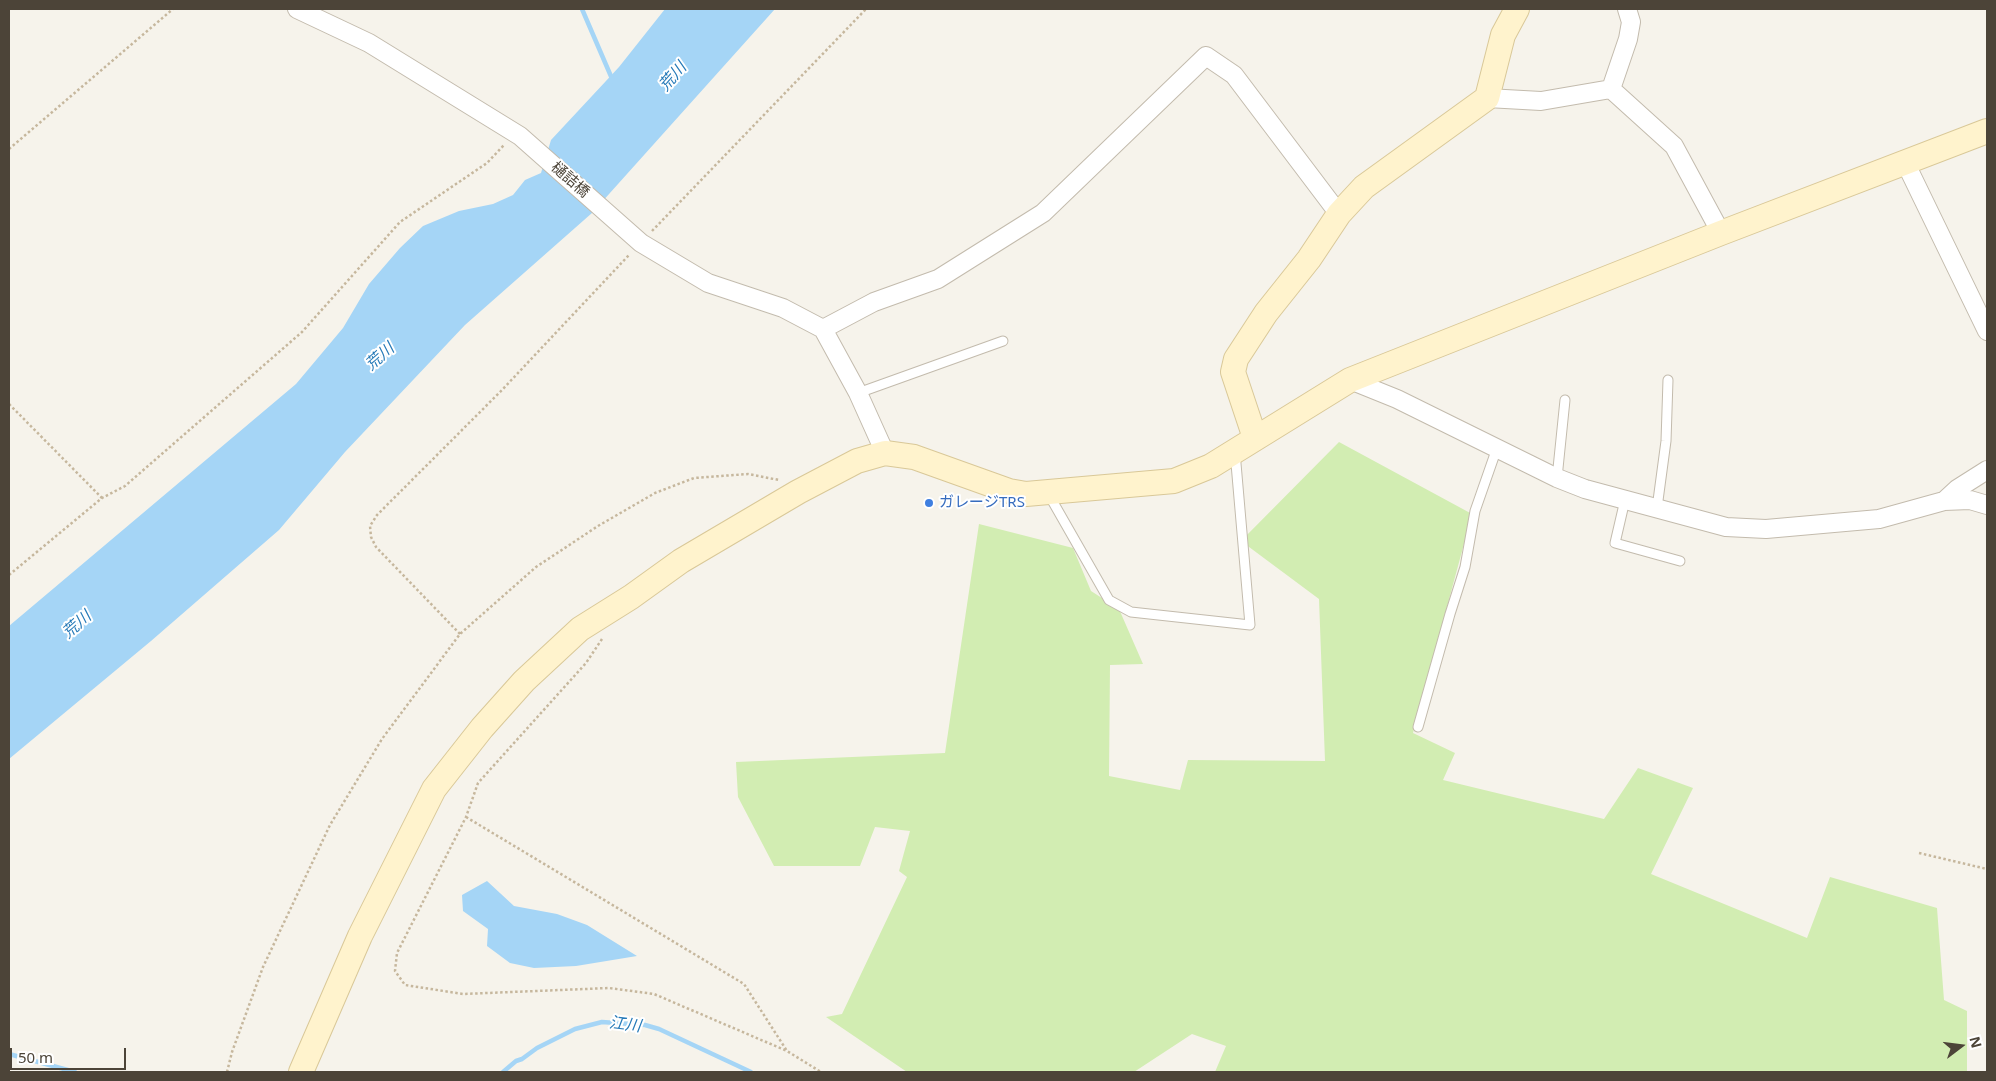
<!DOCTYPE html>
<html>
<head>
<meta charset="utf-8">
<style>
  body { margin:0 }
  #map { position:relative; width:1996px; height:1081px; overflow:hidden; background:#f6f3eb; font-family:"Noto Sans",sans-serif }
  canvas { display:block }
  .frame { position:absolute; inset:0; border:10px solid #4c4438; pointer-events:none }
  .north { position:absolute; left:1936px; top:1021px; width:50px; height:50px; -webkit-text-stroke:4px #fff; paint-order:stroke; rotate:75deg; font-size:14px; font-weight:700; line-height:20px; text-align:center; color:#4c4438 }
  .north::after { content:''; display:block; margin:auto; width:18px; height:22px; background:#4c4438; clip-path:polygon(50% 0,100% 100%,50% 72%,0 100%) }
  .scale { position:absolute; left:10px; top:1048px; width:116px; height:22px; box-sizing:border-box; border:2px solid #4c4438; border-top:0; padding-left:6px; font-size:15px; line-height:18px; white-space:nowrap; color:#4c4438; -webkit-text-stroke:4px #fff; paint-order:stroke }
</style>
</head>
<body>
<div id="map">
<canvas width="1996" height="1081"></canvas>
<div class="frame"></div>
<div class="north">N</div>
<div class="scale">50 m</div>
</div>
<script>
const context = document.querySelector('canvas').getContext('2d');
context.lineJoin = 'round';
function fillPath(path, color) { context.fillStyle = color; context.fill(path, 'evenodd'); }
const toPath = rows => new Path2D(rows.map(r => 'M' + r).join(''));
function stroke(path, color, width, dash) { context.strokeStyle = color; context.lineWidth = width; context.lineCap = dash ? 'butt' : 'round'; context.setLineDash(dash || []); context.stroke(path); }
function write(font, color, halo, rows, align = 'center') {
  context.font = font + ' "Noto Sans","Noto Sans JP",sans-serif'; context.lineWidth = 4; context.setLineDash([]); context.textBaseline = 'middle'; context.strokeStyle = halo; context.fillStyle = color; for (const [text, x, y, turn = 0] of rows) {
    context.save(); context.translate(x, y); context.rotate((+turn || 0) * Math.PI / 180); context.textAlign = isNaN(turn) ? turn : align; if (halo) context.strokeText(text, 0, 0); context.fillText(text, 0, 0); context.restore();
  }
}
const green = toPath([
  [1339,442,1472,514,1413,733,1455,753,1443,780,1604,819,1638,768,1693,788,1651,874,1807,938,1830,877,1937,908,1944,1000,1967,1011,1967,1072,1215,1072,1226,1046,1192,1034,1134,1072,907,1072,826,1017,842,1014,907,877,899,871,910,831,875,827,860,866,774,866,738,797,736,762,945,753,979,524,1073,548,1091,591,1119,609,1143,664,1110,665,1109,776,1180,790,1188,760,1325,761,1319,599,1241,541]
]);
const water = toPath([
  [665,9,775,9,592,213,465,325,345,452,279,530,151,641,9,759,9,626,296,384,343,328,369,284,400,248,423,226,459,211,493,204,513,195,525,180,541,173,551,140,619,67],
  [487,881,514,906,557,914,587,925,637,956,576,966,534,968,510,963,487,946,488,929,463,911,462,895]
]);
const stream = toPath([
  [582,9,613,81],
  [9,1054,75,1072],
  [503,1072,516,1061,522,1059,537,1048,575,1029,602,1022,645,1025,659,1029,751,1072]
]);
const path = toPath([
  [9,149,173,9],
  [652,231,866,9],
  [9,404,102,498],
  [9,575,102,498,125,486,302,332,400,222,487,163,504,145],
  [460,634,376,547,371,537,370,526,377,515,502,390,629,255],
  [602,639,586,663,478,783,466,817,397,953,395,971,405,985,463,994,609,988,654,994,787,1051],
  [466,817,744,984,787,1051,821,1072],
  [1919,853,1987,869],
  [227,1072,232,1052,263,967,330,825,382,739,460,634,536,567,598,526,655,493,694,478,748,474,779,480]
]);
const lane = toPath([
  [858,393,1003,341],
  [1557,478,1565,400],
  [1049,495,1109,600,1131,612,1250,625,1235,452],
  [1625,500,1615,543,1680,561],
  [1657,508,1666,441,1668,380],
  [1418,727,1450,614,1465,567,1475,511,1497,448]
]);
const street = toPath([
  [297,9,369,43,520,136,641,243,708,283,783,308,823,329,858,393,885,453],
  [1611,89,1674,146,1721,233],
  [1611,89,1628,39,1631,22,1627,9],
  [1487,98,1541,101,1611,89],
  [1905,162,1987,331],
  [823,329,874,302,938,279,1043,213,1206,56,1234,75,1339,214],
  [1350,380,1397,399,1557,478,1585,489,1726,527,1766,529,1879,519,1944,501,1970,500,1987,505],
  [1944,501,1957,489,1987,470]
]);
const secondary = toPath([
  [1255,438,1233,372,1236,359,1266,313,1309,259,1339,214,1364,187,1487,98,1503,35,1517,9],
  [301,1072,360,936,434,789,482,728,524,681,580,629,631,597,681,561,798,492,857,461,885,453,914,457,1009,491,1026,494,1174,481,1211,466,1350,380,1721,233,1987,131]
]);
const markers = [
  [929,503,5,"#3f7fe0"]
];
const streetNames = [
  ["樋詰橋",570,180,41]
];
const shopNames = [
  ["ガレージTRS",939,503]
];
const waterNames = [
  ["荒川",673,77,-49],
  ["荒川",380,357,-41],
  ["荒川",77,625,-41],
  ["江川",625,1025,7]
];
fillPath(green, '#d2edb2');
fillPath(water, '#a5d5f6');
stroke(stream, '#a5d5f6', 4.5);
stroke(lane, '#c3bbad', 11);
stroke(street, '#c3bbad', 20);
stroke(secondary, '#d9c898', 26);
stroke(path, '#c6b79d', 2.5, [2.5, 2.5]);
stroke(lane, '#fff', 9);
stroke(street, '#fff', 18);
stroke(secondary, '#fff3cd', 24);
for (const [x, y, r, color] of markers) { const dot = new Path2D(); dot.arc(x, y, r, 0, 2 * Math.PI); context.fillStyle = color; context.fill(dot); stroke(dot, '#fff', 2); }
write('15px', '#4c4438', '#fff', streetNames);
write('15px', '#366cbe', '#fff', shopNames, 'left');
write('italic 16px', '#267ab8', '#fff', waterNames);
</script>
</body>
</html>
